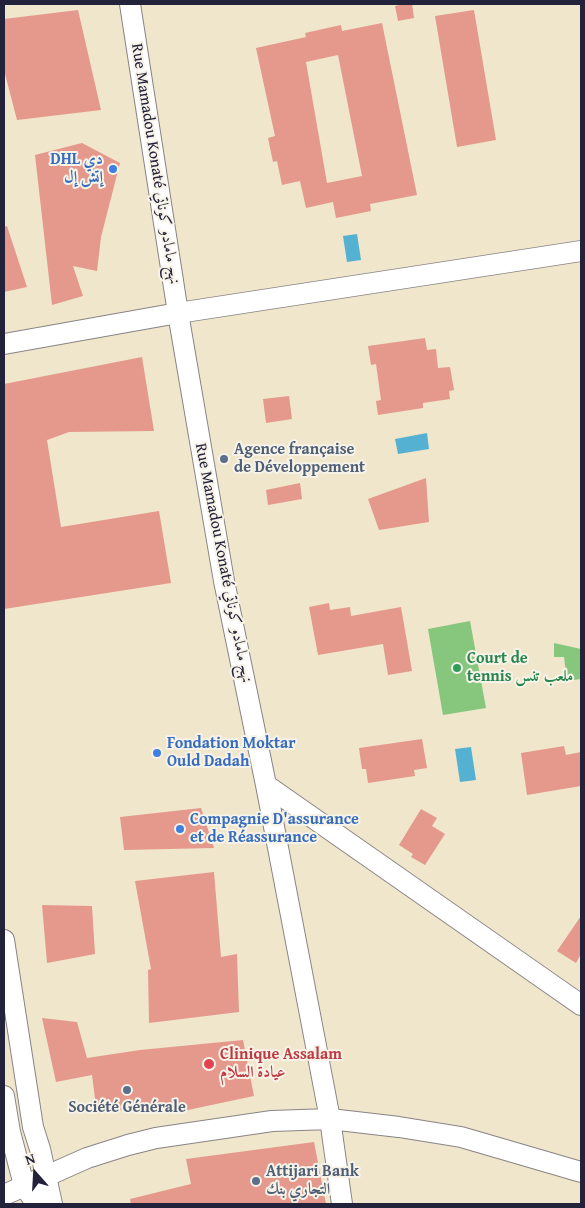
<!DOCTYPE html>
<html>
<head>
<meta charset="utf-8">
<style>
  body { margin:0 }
  #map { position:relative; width:585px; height:1208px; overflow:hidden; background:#f0e6cc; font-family:"Gentium Book Plus",serif }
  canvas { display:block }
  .frame { position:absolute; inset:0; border:5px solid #22223b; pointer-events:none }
  .north { position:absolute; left:10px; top:1148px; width:50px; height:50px; -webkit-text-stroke:4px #f7f3e8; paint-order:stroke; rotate:341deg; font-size:14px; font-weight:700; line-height:20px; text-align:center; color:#22223b }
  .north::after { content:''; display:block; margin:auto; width:18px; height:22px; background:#22223b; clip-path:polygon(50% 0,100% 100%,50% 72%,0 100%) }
</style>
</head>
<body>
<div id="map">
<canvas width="585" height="1208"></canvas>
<div class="frame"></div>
<div class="north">N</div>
</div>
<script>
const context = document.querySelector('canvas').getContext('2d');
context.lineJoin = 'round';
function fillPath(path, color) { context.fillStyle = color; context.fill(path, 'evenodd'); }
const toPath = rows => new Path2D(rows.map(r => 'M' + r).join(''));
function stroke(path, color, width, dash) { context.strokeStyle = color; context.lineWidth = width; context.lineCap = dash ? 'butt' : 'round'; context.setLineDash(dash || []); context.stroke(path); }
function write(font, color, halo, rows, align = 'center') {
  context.font = font + ' "Gentium Book Plus",Amiri,serif'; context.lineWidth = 4; context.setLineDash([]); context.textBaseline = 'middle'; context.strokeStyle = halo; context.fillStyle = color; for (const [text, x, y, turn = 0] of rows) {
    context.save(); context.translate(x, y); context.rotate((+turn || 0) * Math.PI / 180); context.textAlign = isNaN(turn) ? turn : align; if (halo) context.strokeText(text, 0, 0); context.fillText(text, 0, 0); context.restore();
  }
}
const green = toPath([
  [470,621,486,708,443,715,428,629],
  [554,643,581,649,581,679,567,681,564,657,554,657]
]);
const water = toPath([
  [357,234,361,260,347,262,343,236],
  [427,433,429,449,398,454,395,439],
  [471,747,476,780,460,782,455,749]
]);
const building = toPath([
  [404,4,412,4,414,18,398,21,395,6],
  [78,10,101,110,17,120,4,70,4,19],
  [474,10,496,140,457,147,435,16],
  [382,23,417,195,370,204,371,211,336,218,333,202,306,208,300,181,282,185,277,161,273,162,268,138,275,136,256,48,306,37,305,33,341,25,342,31],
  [338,55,362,176,327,183,306,62],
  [82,143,120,163,101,237,97,271,73,266,83,296,52,305,35,155],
  [7,226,27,287,4,292,4,227],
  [425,338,427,350,436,349,438,368,450,367,454,390,449,391,450,399,423,403,423,408,378,415,376,401,381,400,376,364,371,365,368,346],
  [142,357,154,431,69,432,47,440,61,527,159,511,171,583,4,609,4,384],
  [289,396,292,419,266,423,263,399],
  [426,478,429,522,379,530,368,499],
  [300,483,302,499,268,505,266,490],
  [329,603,330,610,350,607,351,616,401,607,412,671,388,675,383,644,318,655,309,607],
  [422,739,427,768,414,770,415,776,368,783,366,769,362,769,359,748],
  [564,746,566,755,581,752,581,786,527,795,521,753],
  [201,808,214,848,124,850,120,817],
  [421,809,437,818,432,826,445,834,425,865,411,857,413,854,399,845],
  [214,872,221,957,237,954,239,1012,149,1023,148,970,151,969,135,881],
  [42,905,92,906,95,954,47,963],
  [581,916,581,954,576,963,557,951],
  [42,1018,77,1022,87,1058,140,1050,243,1040,254,1096,169,1114,168,1104,97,1114,92,1075,56,1082],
  [314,1142,326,1204,131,1204,130,1199,191,1184,186,1159]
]);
const minor = toPath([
  [130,4,178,313,224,581,266,785,330,1119,342,1204],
  [4,344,178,313,581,251],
  [266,785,581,1005],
  [4,940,33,1127,40,1149,52,1204],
  [4,1096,10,1132,24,1185,36,1204],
  [4,1195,87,1158,128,1145,156,1138,272,1121,330,1119,399,1127,461,1137,581,1172]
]);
const markers = [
  [113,169,5,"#3f7fe0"],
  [224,459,5,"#5c6f8a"],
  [457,668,5,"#2e9e5b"],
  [157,753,5,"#3f7fe0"],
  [180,829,5,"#3f7fe0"],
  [209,1064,6,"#e0444e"],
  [127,1090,5,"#5c6f8a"],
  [256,1181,5,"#5c6f8a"]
];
const shopNames = [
  ["DHL دي",103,160,"right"],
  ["إتش إل",103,178,"right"],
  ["Fondation Moktar",167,744],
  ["Ould Dadah",167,762],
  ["Compagnie D'assurance",190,820],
  ["et de Réassurance",190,838]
];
const streetNames = [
  ["Rue Mamadou Konaté نهج مامادو كوناتي",155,164,81],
  ["Rue Mamadou Konaté نهج مامادو كوناتي",223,563,79]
];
const serviceNames = [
  ["Agence française",234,450],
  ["de Développement",234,468],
  ["Société Générale",127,1108,"center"],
  ["Attijari Bank",266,1172],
  ["التجاري بنك",266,1190]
];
const leisureNames = [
  ["Court de",467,659],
  ["tennis ملعب تنس",467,677]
];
const healthNames = [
  ["Clinique Assalam",220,1055],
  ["عيادة السلام",220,1073]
];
fillPath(green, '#87c67d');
fillPath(water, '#54b1d2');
fillPath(building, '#e4998c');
stroke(minor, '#898484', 22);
stroke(minor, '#fff', 20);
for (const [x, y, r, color] of markers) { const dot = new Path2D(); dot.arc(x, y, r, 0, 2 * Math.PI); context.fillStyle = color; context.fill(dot); stroke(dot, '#f7f3e8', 2); }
write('bold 16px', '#366cbe', '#f7f3e8', shopNames, 'left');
write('16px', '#22223b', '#f7f3e8', streetNames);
write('bold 16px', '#4e5e75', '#f7f3e8', serviceNames, 'left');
write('bold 16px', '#27864d', '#f7f3e8', leisureNames, 'left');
write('bold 16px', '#be3a42', '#f7f3e8', healthNames, 'left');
</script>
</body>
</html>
